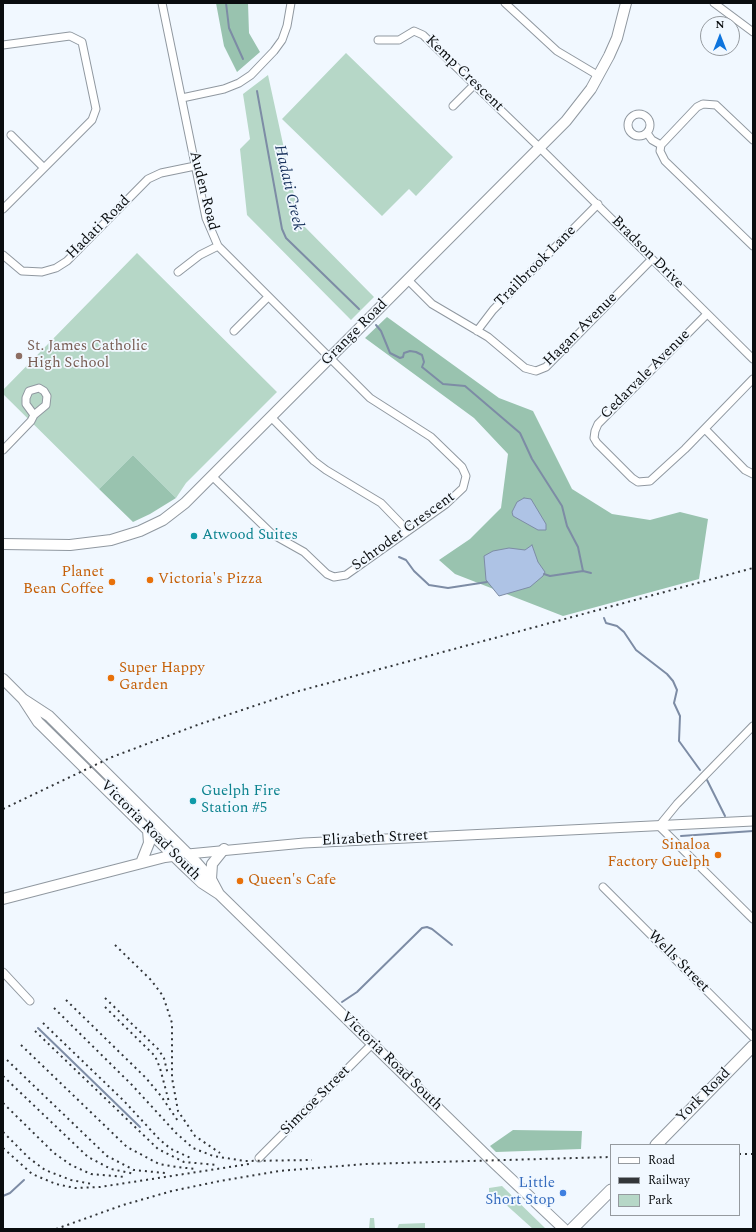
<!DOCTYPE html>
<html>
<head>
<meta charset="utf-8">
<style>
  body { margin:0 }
  #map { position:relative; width:756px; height:1232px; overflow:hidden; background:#f1f8ff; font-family:Spectral,serif }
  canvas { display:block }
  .frame { position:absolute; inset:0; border:4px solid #0a0d0f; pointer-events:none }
  .legend { position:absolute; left:610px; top:1144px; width:130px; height:72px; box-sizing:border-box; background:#f1f8ff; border:1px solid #959a9f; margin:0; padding:5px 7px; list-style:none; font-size:12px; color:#0a0d0f }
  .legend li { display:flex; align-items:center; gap:8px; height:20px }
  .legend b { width:20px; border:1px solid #959a9f }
  .north { position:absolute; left:700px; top:16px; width:40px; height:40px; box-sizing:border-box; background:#f1f8ff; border:1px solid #959a9f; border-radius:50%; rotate:0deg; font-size:11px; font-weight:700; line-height:16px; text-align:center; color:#0a0d0f }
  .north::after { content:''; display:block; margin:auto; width:14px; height:18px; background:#0e74dd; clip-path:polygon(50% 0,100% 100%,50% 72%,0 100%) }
</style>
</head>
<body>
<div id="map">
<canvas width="756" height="1232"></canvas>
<div class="frame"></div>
<ul class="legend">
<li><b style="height:5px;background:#fff"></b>Road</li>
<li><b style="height:5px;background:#333639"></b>Railway</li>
<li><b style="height:11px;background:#b6d7c7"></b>Park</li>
</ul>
<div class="north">N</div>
</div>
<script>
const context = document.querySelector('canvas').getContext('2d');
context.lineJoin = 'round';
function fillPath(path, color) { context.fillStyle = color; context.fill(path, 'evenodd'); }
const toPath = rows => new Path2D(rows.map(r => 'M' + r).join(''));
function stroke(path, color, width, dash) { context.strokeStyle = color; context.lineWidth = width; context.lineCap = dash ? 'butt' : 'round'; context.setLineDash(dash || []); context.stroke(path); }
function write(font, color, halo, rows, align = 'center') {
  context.font = font + ' Spectral,serif'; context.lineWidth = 3.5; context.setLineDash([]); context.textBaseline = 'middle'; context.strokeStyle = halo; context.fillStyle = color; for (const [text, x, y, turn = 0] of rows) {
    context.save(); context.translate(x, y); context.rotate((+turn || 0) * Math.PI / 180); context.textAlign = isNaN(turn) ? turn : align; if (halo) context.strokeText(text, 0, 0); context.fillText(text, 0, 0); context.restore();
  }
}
const green = toPath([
  [346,53,453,157,416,196,409,189,382,216,282,119],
  [268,75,300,222,374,297,351,320,247,215,240,149,250,139,243,94],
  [137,253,277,392,186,483,176,498,133,455,99,489,3,394,3,390],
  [502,1186,545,1228,546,1229,533,1229,503,1202,500,1195,495,1195,495,1192,489,1192,489,1188],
  [370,1218,374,1218,375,1229,369,1229],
  [425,1223,425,1229,397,1229,399,1224]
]);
const forest = toPath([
  [216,3,248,3,249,33,260,52,237,72,224,46],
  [387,317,499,398,533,411,572,489,612,514,650,520,680,512,708,519,699,579,563,616,455,574,439,560,470,539,501,508,508,454,474,418,365,338],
  [133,455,176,498,150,514,133,522,99,489],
  [513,1130,582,1131,581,1149,496,1152,490,1146]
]);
const water = toPath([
  [524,498,531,499,546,524,546,530,538,530,513,516,512,512,517,502,524,498],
  [532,545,538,562,545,572,543,576,530,587,499,596,486,580,484,556,493,551,509,548,525,550,532,545]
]);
const stream = toPath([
  [226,3,229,28,243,59],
  [257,91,282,229,286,238,359,309],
  [376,325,381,331,390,353,400,358,403,357,404,353,410,351,416,352,422,355,424,362,422,367,443,384,465,386,520,433,532,459,562,506,567,526,578,547,583,571,591,573],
  [399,557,406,560,414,571,429,585,448,588,487,582],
  [544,574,550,576,583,571],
  [604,618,606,623,617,626,624,632,636,650,667,674,673,681,677,690,674,703,680,716,679,741,700,770],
  [707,780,725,816],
  [681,836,753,831],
  [342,1002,357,992,422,928,427,927,432,929,452,945],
  [38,1028,140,1127],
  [3,1196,10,1193,24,1180]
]);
const minor = toPath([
  [162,3,206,218,218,246,370,398,431,437,462,467,466,476,463,488,446,504,346,575,334,577,327,574,304,552,272,534,212,476],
  [505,3,557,51,599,76],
  [714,3,753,32],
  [378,40,399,40,414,31,423,35,540,148,753,359],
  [3,45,70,36,82,42,96,109,92,120,3,209],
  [182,98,224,89,239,83,251,75,274,51,282,40,287,26,291,3],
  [453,106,475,84],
  '628 125a11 11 0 1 1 22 0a11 11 0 1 1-22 0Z',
  [647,133,652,140,661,145],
  [11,135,44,168],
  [753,140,716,105,703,104,697,107,661,145,660,151,665,161,753,246],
  [3,255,22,271,42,272,56,268,67,261,148,179,161,173,195,166],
  [178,272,200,255,218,246],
  [408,280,432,304,488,337,525,368,536,371,546,367,652,259],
  [707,314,598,424,595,431,594,438,597,443,632,478,638,482,650,481,685,449,753,379],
  [234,331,268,297],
  [477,331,493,310,598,204],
  [271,417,314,461,326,470,381,503,408,531],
  [705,429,745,470,753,474],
  [3,450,31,421,34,415,46,405,47,396,44,391,39,388,29,391,26,398,26,404,34,415],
  [753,726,677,804,659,826,753,919],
  [603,887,753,1037],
  [3,972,30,1001],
  [259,1158,372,1044]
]);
const tertiary = toPath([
  [188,854,304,843,753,821]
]);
const secondary = toPath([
  [3,544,70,545,111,540,140,531,163,520,185,503,566,121,591,89,609,56,617,38,626,3],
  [3,679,23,699,49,716,196,862,211,879,219,894],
  [23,699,38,722,183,865,202,883,219,894,492,1161,564,1229],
  [141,863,149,843,148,830],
  [211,879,212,864,224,849],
  [3,899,165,857,180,855]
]);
const primary = toPath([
  [656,1145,753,1046],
  [572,1229,611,1190]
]);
const rail = toPath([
  [3,809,112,757,200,724,299,691,753,568],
  [115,945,151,980,163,996,172,1023,172,1078,178,1111,195,1136,220,1153],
  [105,998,158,1049,164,1058,168,1075],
  [66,1000,146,1078,161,1096,178,1121],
  [105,1007,155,1056,160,1068,169,1102],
  [54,1008,132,1085,176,1133,193,1148,213,1156,245,1161,312,1160],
  [43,1023,124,1101,160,1140,171,1149,193,1159],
  [35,1031,158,1149,184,1162,218,1165],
  [21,1045,127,1147,159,1164,177,1167,196,1169],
  [7,1060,107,1156,134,1170,165,1173],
  [3,1076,88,1157,111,1169,135,1174],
  [3,1103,54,1153,71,1165,91,1174,125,1177],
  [3,1132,29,1158,45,1170,71,1180,92,1184],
  [3,1148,32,1174,56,1184,75,1188,100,1187,249,1164],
  [739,1154,753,1154],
  [56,1229,123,1205,172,1191,220,1181,279,1171,365,1164,611,1157]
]);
const markers = [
  [19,356,4,"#8d6e63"],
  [194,536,4,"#0f9aa8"],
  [150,580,4,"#e8710a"],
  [112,582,4,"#e8710a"],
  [111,678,4,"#e8710a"],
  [193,801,4,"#0f9aa8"],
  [718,855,4,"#e8710a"],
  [240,881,4,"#e8710a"],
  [563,1193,4,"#3f7fe0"]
];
const streetNames = [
  ["Kemp Crescent",464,74,44],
  ["Auden Road",203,191,76],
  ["Hadati Road",99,228,-45],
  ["Bradson Drive",647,253,45],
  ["Trailbrook Lane",536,267,-45],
  ["Hagan Avenue",581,330,-45],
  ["Grange Road",355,333,-45],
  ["Cedarvale Avenue",646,375,-45],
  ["Schroder Crescent",404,532,-36],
  ["Victoria Road South",150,831,45],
  ["Elizabeth Street",375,839,-3],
  ["Wells Street",678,962,45],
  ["Victoria Road South",391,1062,44],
  ["York Road",704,1096,-45],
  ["Simcoe Street",316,1101,-45]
];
const educationNames = [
  ["St. James Catholic",27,347],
  ["High School",27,364]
];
const cultureNames = [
  ["Atwood Suites",202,536],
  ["Guelph Fire",201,792],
  ["Station #5",201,809]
];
const foodNames = [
  ["Planet",104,573,"right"],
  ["Bean Coffee",104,590,"right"],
  ["Victoria's Pizza",158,580],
  ["Super Happy",119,669],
  ["Garden",119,686],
  ["Sinaloa",710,846,"right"],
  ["Factory Guelph",710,863,"right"],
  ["Queen's Cafe",248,881]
];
const shopNames = [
  ["Little",555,1184],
  ["Short Stop",555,1201]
];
const waterNames = [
  ["Hadati Creek",288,188,77]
];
fillPath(green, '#b6d7c7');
fillPath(forest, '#99c3af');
fillPath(water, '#aec3e5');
stroke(water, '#7d8ca5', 1);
stroke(stream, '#7d8ca5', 2);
stroke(minor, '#9098a0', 9);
stroke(tertiary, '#9098a0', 11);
stroke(secondary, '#9098a0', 12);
stroke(primary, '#9098a0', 13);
stroke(minor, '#fff', 7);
stroke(tertiary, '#fff', 9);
stroke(secondary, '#fff', 10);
stroke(primary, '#fff', 11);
stroke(rail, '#333639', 2, [2, 4]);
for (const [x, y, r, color] of markers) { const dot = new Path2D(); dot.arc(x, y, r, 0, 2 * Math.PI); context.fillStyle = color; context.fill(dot); stroke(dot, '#f1f8ff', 1.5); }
write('15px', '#0a0d0f', '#f1f8ff', streetNames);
write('15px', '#785e54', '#f1f8ff', educationNames, 'left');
write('15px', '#0d838f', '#f1f8ff', cultureNames, 'left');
write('15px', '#c56008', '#f1f8ff', foodNames, 'left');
write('15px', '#366cbe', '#f1f8ff', shopNames, 'right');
write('italic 16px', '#17315c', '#f1f8ff', waterNames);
</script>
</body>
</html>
